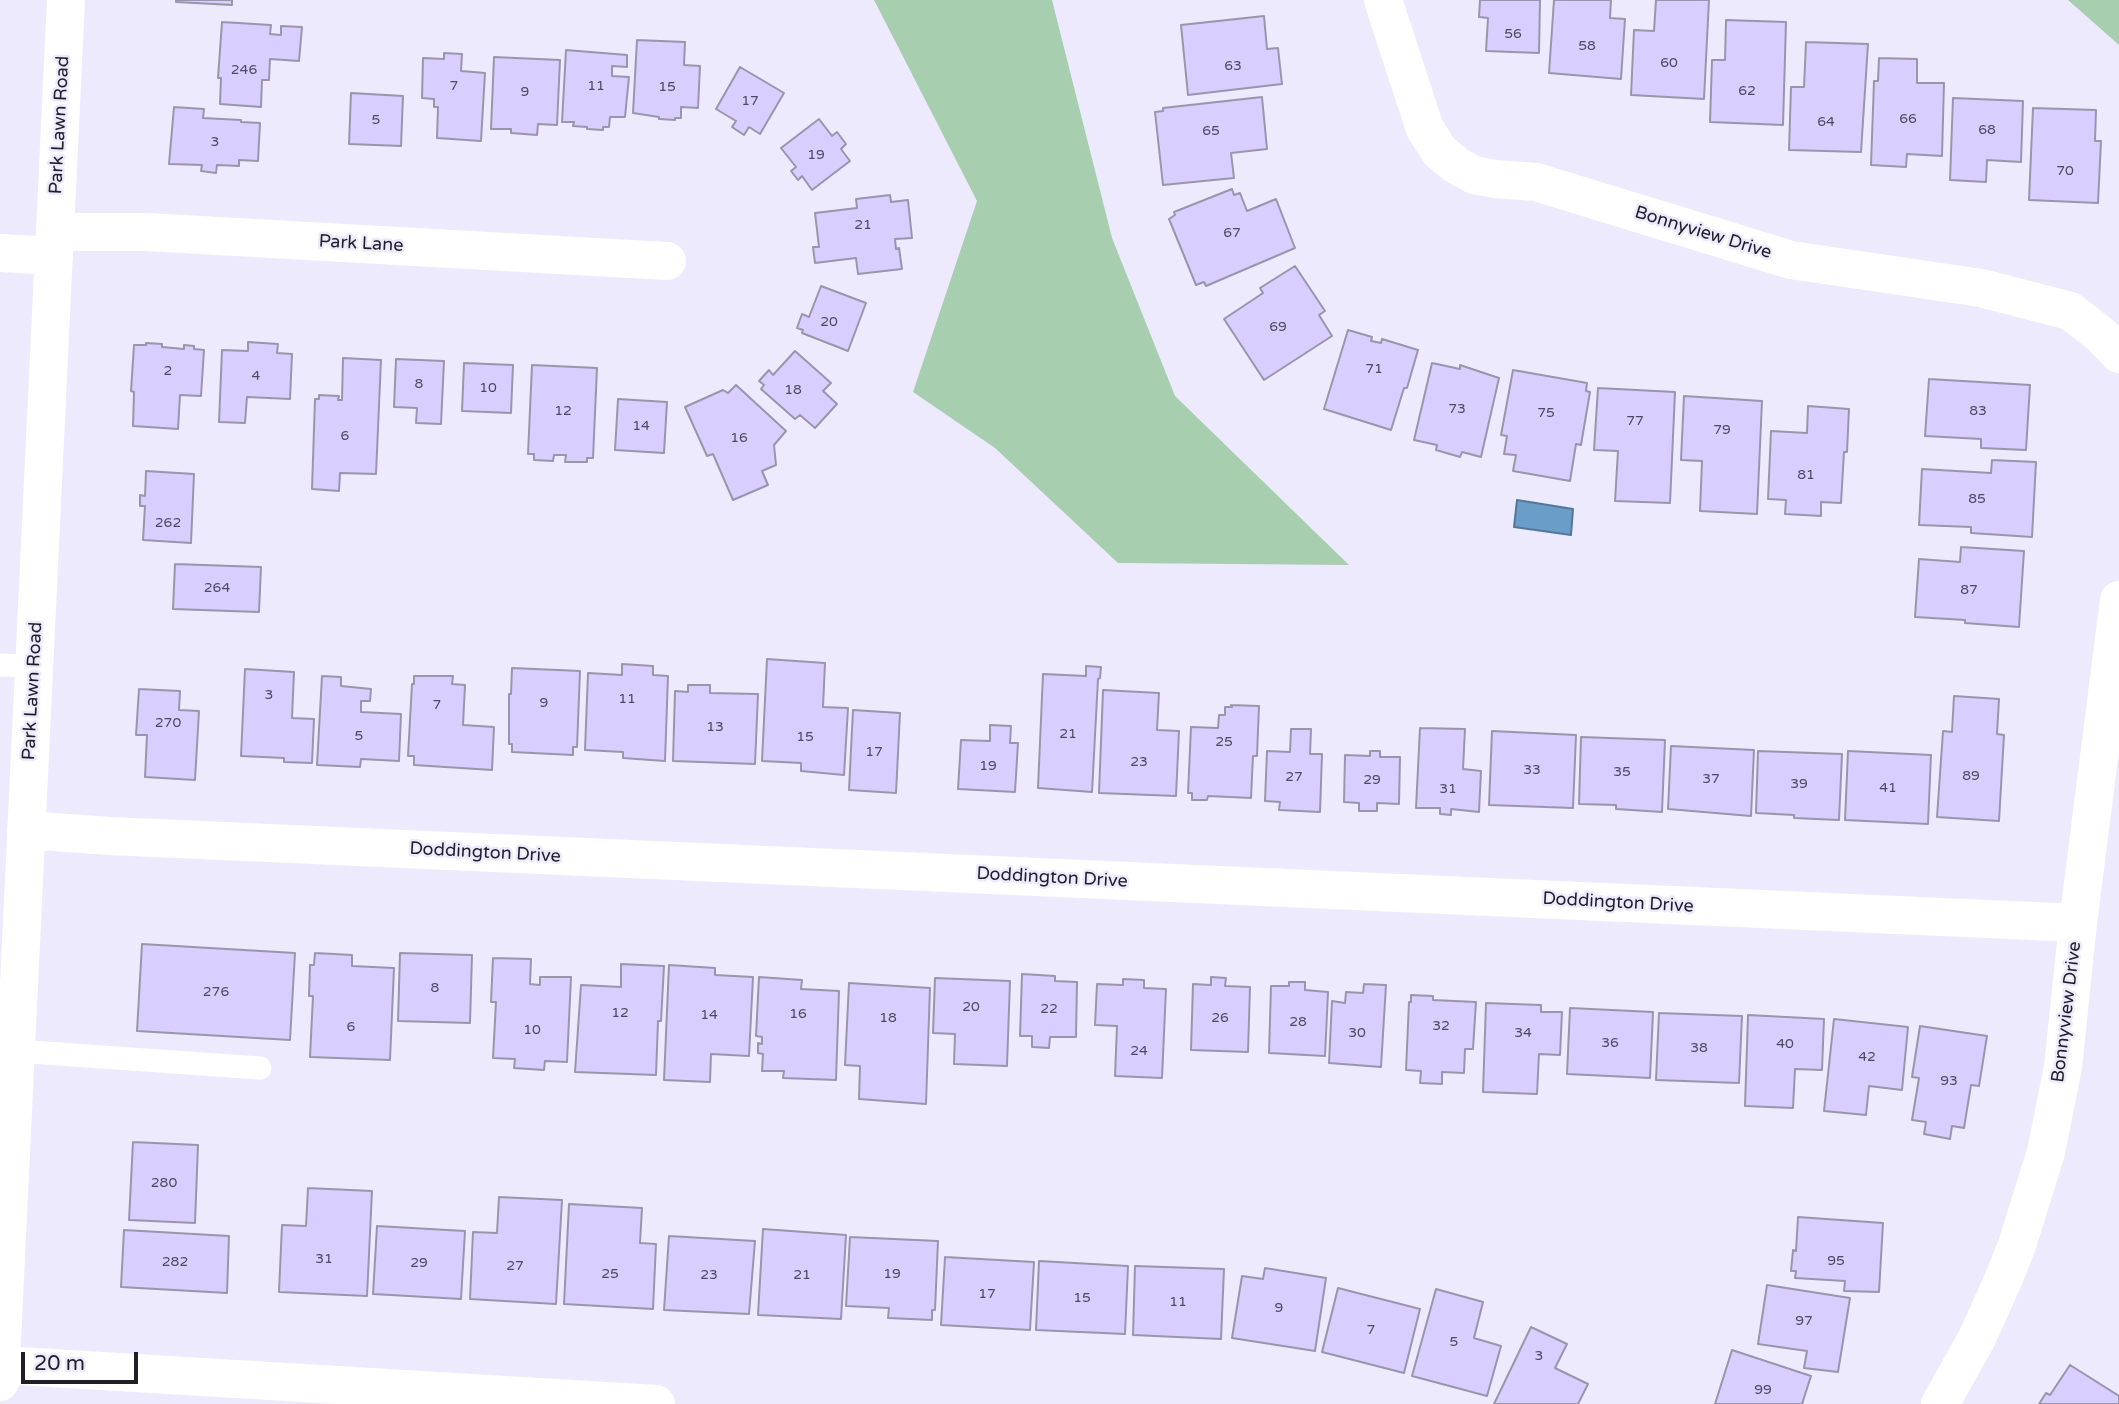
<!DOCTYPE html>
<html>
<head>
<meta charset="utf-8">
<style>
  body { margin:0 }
  #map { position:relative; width:2119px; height:1404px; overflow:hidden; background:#eeeafe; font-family:"Varela Round",sans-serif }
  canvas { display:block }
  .scale { position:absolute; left:21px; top:1352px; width:117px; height:32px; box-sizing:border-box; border:4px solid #201e27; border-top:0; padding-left:9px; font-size:21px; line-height:24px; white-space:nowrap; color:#201e27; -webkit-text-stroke:5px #eeeafe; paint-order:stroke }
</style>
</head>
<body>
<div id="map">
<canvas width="2119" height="1404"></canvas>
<div class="scale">20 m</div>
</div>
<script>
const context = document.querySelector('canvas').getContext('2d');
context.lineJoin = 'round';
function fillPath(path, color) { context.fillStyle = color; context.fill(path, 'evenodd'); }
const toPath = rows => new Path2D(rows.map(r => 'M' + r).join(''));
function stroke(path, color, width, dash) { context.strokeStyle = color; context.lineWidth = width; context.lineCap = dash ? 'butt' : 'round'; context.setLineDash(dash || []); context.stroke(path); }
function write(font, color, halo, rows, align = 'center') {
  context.font = font + ' "Varela Round",sans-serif'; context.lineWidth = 5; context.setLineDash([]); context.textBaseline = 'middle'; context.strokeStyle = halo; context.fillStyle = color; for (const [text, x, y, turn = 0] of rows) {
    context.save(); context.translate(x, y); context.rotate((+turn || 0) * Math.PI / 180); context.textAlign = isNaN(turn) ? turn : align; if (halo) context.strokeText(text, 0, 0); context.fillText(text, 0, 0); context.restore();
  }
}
const green = toPath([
  [874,0,1052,0,1112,238,1175,396,1349,565,1118,563,995,448,913,392,977,201],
  [2068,0,2119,0,2119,45]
]);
const water = toPath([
  [1517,500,1573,509,1571,535,1514,527,1517,500]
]);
const building = toPath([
  [176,0,232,0,232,5,176,2,176,0],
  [1480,0,1540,0,1539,53,1486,51,1488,18,1479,17,1480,0],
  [1554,0,1611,0,1610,18,1625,19,1621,79,1549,73,1554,0],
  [1656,0,1709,0,1704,99,1631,95,1634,30,1654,31,1656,0],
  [1264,16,1267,49,1278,48,1282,84,1188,95,1181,25,1264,16],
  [1726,20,1786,22,1783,125,1710,122,1712,60,1725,60,1726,20],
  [222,22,271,25,270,34,281,35,281,26,302,27,299,61,270,59,269,80,262,80,261,107,220,104,221,78,218,78,222,22],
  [637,40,685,42,684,65,700,66,698,108,681,107,681,118,675,118,675,120,659,119,659,117,633,113,637,40],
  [1806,42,1868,44,1861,152,1789,150,1791,87,1804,87,1806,42],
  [566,50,627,55,627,67,612,66,612,76,629,77,625,117,610,117,609,127,603,127,603,130,587,129,587,127,573,126,574,122,562,122,566,50],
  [444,53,462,54,461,71,485,73,481,141,437,138,438,107,434,107,434,99,422,98,423,58,444,59,444,53],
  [494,57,560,60,557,125,538,124,537,135,511,133,511,129,491,129,494,57],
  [1879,58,1917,59,1917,83,1944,83,1942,156,1907,154,1906,167,1871,165,1874,81,1878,81,1879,58],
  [740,67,784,93,760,134,749,127,744,135,732,127,736,121,716,109,740,67],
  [351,93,403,96,401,146,349,144,351,93],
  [1262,97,1267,149,1231,153,1234,178,1163,185,1155,112,1163,111,1163,108,1262,97],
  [1953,98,2023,101,2021,162,1987,160,1986,182,1950,180,1953,98],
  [174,107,204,109,203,118,241,120,241,122,260,123,258,161,239,160,239,166,217,165,216,173,201,171,202,165,169,164,174,107],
  [2033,108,2096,110,2095,141,2101,141,2098,203,2029,200,2033,108],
  [819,119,832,136,837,132,846,144,841,149,850,161,812,190,802,176,798,180,791,171,796,167,781,148,819,119],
  [1232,189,1234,195,1240,193,1247,211,1276,199,1295,248,1206,286,1204,282,1196,285,1169,219,1175,215,1174,212,1232,189],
  [890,195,891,202,908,200,912,238,895,239,896,249,899,248,902,269,858,274,856,258,815,263,813,247,819,247,815,213,857,208,856,199,890,195],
  [1295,266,1325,311,1319,315,1332,336,1264,380,1224,319,1263,293,1260,288,1295,266],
  [821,286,866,303,848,351,802,333,803,330,797,328,802,314,809,317,821,286],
  [1348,330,1372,337,1371,341,1381,343,1382,339,1418,350,1407,388,1404,388,1391,430,1324,409,1348,330],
  [248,342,278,344,277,353,292,354,290,399,247,397,245,423,219,422,222,350,248,351,248,342],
  [146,343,162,344,162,347,184,349,184,345,194,346,194,349,204,350,201,396,180,395,178,429,133,426,134,392,131,391,134,345,146,345,146,343],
  [795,351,831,383,823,391,837,404,815,428,800,415,795,419,761,389,764,385,759,381,769,370,773,375,795,351],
  [343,358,381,360,376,474,340,473,339,491,312,489,315,399,319,399,319,395,339,396,338,400,342,400,343,358],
  [396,359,444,361,441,424,416,423,417,408,394,407,396,359],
  [464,363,513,365,511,413,462,411,464,363],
  [1432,363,1460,369,1460,365,1499,378,1481,457,1462,452,1460,457,1436,450,1437,445,1414,440,1432,363],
  [532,365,597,368,593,458,587,458,587,462,565,462,566,455,554,455,553,461,534,460,534,454,528,454,532,365],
  [1513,370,1587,383,1586,391,1590,392,1581,445,1576,444,1570,481,1513,471,1516,455,1504,454,1507,436,1501,435,1513,370],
  [1929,379,2030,385,2026,450,1981,448,1981,439,1925,436,1929,379],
  [736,385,786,431,774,445,776,465,762,471,768,485,733,500,713,454,707,456,685,407,723,390,728,393,736,385],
  [1598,388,1675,392,1670,503,1615,501,1618,451,1594,450,1598,388],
  [1684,396,1762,401,1757,514,1700,511,1702,461,1681,460,1684,396],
  [618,399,667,402,664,453,615,450,618,399],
  [1808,406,1849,409,1847,452,1844,452,1841,503,1821,502,1821,516,1785,514,1786,500,1768,499,1771,431,1807,433,1808,406],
  [1992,460,2036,462,2032,537,1971,533,1971,527,1919,525,1922,469,1991,473,1992,460],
  [146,471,194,474,191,543,143,540,145,506,140,506,140,495,145,496,146,471],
  [1961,547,2024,551,2019,627,1965,623,1965,620,1915,617,1919,559,1960,562,1961,547],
  [175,564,261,567,259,612,173,609,175,564],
  [767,659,825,663,823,707,848,708,844,775,801,771,801,763,762,761,767,659],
  [622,664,653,666,653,675,668,676,665,761,623,758,623,752,585,750,588,673,622,675,622,664],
  [1086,666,1101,667,1100,678,1098,679,1092,792,1038,788,1043,674,1086,676,1086,666],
  [512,668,580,671,577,747,573,747,573,755,512,752,512,744,509,744,509,694,511,694,512,668],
  [245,669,294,672,292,718,314,719,312,763,284,762,284,758,241,756,245,669],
  [322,676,341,677,341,686,371,689,370,701,361,701,361,712,401,714,399,761,361,759,360,767,317,765,322,676],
  [414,676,453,676,452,684,465,685,463,725,494,727,492,770,414,765,414,756,408,756,412,684,414,684,414,676],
  [688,685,710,685,710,693,758,694,755,764,673,761,675,691,688,692,688,685],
  [139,689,180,691,179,710,199,711,195,780,145,777,147,735,136,735,139,689],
  [1103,690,1159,693,1157,730,1179,731,1176,796,1099,793,1103,690],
  [1954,696,1999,699,1997,734,2004,735,1999,821,1937,817,1943,731,1952,732,1954,696],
  [1231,705,1259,706,1257,756,1253,756,1251,798,1208,796,1207,800,1192,800,1192,793,1188,793,1191,727,1218,728,1219,715,1225,715,1225,707,1232,707,1231,705],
  [853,710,900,713,896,793,849,790,853,710],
  [990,725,1011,726,1010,743,1018,743,1015,792,958,789,961,740,990,741,990,725],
  [1420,728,1465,729,1463,769,1481,771,1479,812,1451,809,1451,815,1440,814,1440,808,1416,808,1420,728],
  [1291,729,1311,729,1310,754,1322,754,1320,812,1279,810,1280,802,1265,801,1267,751,1290,752,1291,729],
  [1492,731,1576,735,1573,808,1489,805,1492,731],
  [1581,737,1665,740,1662,812,1616,809,1616,805,1579,804,1581,737],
  [1671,746,1754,750,1751,816,1668,809,1671,746],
  [1370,751,1380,751,1380,757,1400,757,1399,804,1377,803,1377,811,1359,811,1359,803,1344,802,1345,755,1370,756,1370,751],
  [1758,751,1842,754,1839,820,1794,818,1794,815,1756,813,1758,751],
  [1848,751,1931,755,1928,824,1845,820,1848,751],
  [142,944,295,953,290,1040,137,1031,142,944],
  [315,953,352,955,352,966,394,968,390,1060,310,1057,313,996,309,996,310,965,314,965,315,953],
  [400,953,472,955,470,1023,398,1021,400,953],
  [493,958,531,959,530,984,540,985,540,977,571,977,567,1062,545,1061,544,1070,514,1068,515,1059,493,1058,496,1002,491,1002,493,958],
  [621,964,664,966,661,1021,658,1021,656,1075,575,1072,581,985,621,987,621,964],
  [669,965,715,968,715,975,753,977,749,1056,711,1054,710,1082,664,1080,669,965],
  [1022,974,1055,976,1055,981,1077,982,1076,1037,1050,1037,1049,1048,1032,1047,1032,1036,1020,1036,1022,974],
  [759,977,802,980,801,989,839,991,836,1080,783,1078,784,1071,762,1071,763,1054,758,1053,758,1043,762,1044,762,1037,756,1036,759,977],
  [1211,977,1226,978,1225,986,1250,987,1248,1052,1191,1050,1193,984,1211,985,1211,977],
  [935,978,1010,981,1007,1066,954,1064,955,1034,933,1033,935,978],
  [1123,979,1144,980,1144,988,1166,989,1162,1078,1115,1076,1117,1026,1095,1025,1097,984,1123,985,1123,979],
  [1289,982,1305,982,1305,990,1328,992,1325,1056,1269,1053,1271,986,1289,986,1289,982],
  [849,983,930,988,926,1104,859,1099,860,1066,845,1065,849,983],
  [1364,984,1386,985,1381,1067,1329,1063,1332,1001,1345,1003,1346,992,1363,993,1364,984],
  [1411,995,1433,996,1433,1000,1476,1002,1473,1049,1465,1049,1464,1073,1442,1072,1442,1084,1420,1083,1421,1071,1406,1070,1409,1002,1411,1002,1411,995],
  [1486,1003,1541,1005,1541,1012,1562,1012,1560,1055,1539,1054,1537,1094,1483,1092,1486,1003],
  [1570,1008,1653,1012,1650,1078,1567,1074,1570,1008],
  [1659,1013,1742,1016,1739,1083,1656,1080,1659,1013],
  [1748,1015,1824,1019,1822,1070,1795,1069,1793,1108,1745,1106,1748,1015],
  [1834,1019,1908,1027,1902,1090,1869,1086,1866,1115,1824,1111,1834,1019],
  [1920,1026,1987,1036,1979,1086,1971,1085,1964,1128,1952,1126,1950,1139,1924,1134,1926,1122,1912,1120,1919,1078,1912,1077,1920,1026],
  [133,1142,198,1145,195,1223,129,1220,133,1142],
  [308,1188,372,1191,367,1296,279,1292,282,1225,306,1226,308,1188],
  [499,1197,562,1200,556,1304,470,1299,473,1232,497,1233,499,1197],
  [569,1204,642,1208,640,1243,656,1244,653,1309,564,1304,569,1204],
  [1798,1217,1883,1223,1879,1292,1844,1291,1845,1281,1795,1278,1796,1271,1791,1271,1793,1250,1796,1251,1798,1217],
  [377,1226,465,1231,461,1299,373,1294,377,1226],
  [763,1229,846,1235,841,1319,758,1315,763,1229],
  [124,1230,229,1236,227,1293,121,1287,124,1230],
  [669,1236,755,1241,749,1314,664,1310,669,1236],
  [850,1237,938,1241,935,1310,932,1310,932,1320,888,1318,889,1308,846,1306,850,1237],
  [945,1257,1034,1262,1030,1330,941,1325,945,1257],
  [1039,1261,1128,1266,1125,1334,1036,1330,1039,1261],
  [1135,1266,1224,1269,1221,1339,1133,1335,1135,1266],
  [1265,1268,1326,1278,1315,1351,1232,1338,1242,1276,1263,1279,1265,1268],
  [1767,1285,1850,1298,1838,1372,1804,1368,1807,1351,1758,1344,1767,1285],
  [1338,1288,1420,1309,1404,1373,1322,1352,1338,1288],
  [1436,1289,1483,1302,1474,1338,1501,1346,1487,1396,1412,1376,1436,1289],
  [1531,1327,1567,1344,1555,1368,1588,1384,1578,1404,1494,1404,1531,1327],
  [1732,1350,1811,1376,1802,1404,1715,1404,1732,1350],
  [2070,1365,2119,1396,2119,1404,2039,1404,2046,1393,2050,1395,2070,1365]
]);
const lane = toPath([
  [0,665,34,666],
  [16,1051,260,1068]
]);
const street = toPath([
  [1383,0,1425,129,1440,152,1456,165,1474,175,1495,179,1536,182,1791,260,1981,288,2070,311,2101,335,2119,354],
  [55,232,147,232,667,261],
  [0,253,54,256],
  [26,830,110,836,2078,923],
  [1,1365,656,1404],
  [1940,1404,1977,1338,2004,1278,2017,1245,2046,1152,2063,1067,2078,923,2119,600]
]);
const secondary = toPath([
  [0,1382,66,0]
]);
const numberNames = [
  ["56",1513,34],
  ["58",1587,46],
  ["60",1669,63],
  ["63",1233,66],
  ["246",244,70],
  ["7",454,86],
  ["11",596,86],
  ["15",667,87],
  ["62",1747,91],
  ["9",525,92],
  ["17",750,101],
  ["66",1908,119],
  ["5",376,120],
  ["64",1826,122],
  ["68",1987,130],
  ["65",1211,131],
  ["3",215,142],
  ["19",816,155],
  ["70",2065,171],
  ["21",863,225],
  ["67",1232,233],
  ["20",829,322],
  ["69",1278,327],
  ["71",1374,369],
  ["2",168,371],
  ["4",256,376],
  ["8",419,384],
  ["10",488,388],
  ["18",793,390],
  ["73",1457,409],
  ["12",563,411],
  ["83",1978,411],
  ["75",1546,413],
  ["77",1635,421],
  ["14",641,426],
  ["79",1722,430],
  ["6",345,436],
  ["16",739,438],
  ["81",1806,475],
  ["85",1977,499],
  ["262",168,523],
  ["264",217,588],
  ["87",1969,590],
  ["3",269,695],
  ["11",627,699],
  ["9",544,703],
  ["7",437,705],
  ["270",168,723],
  ["13",715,727],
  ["21",1068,734],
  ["5",359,736],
  ["15",805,737],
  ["25",1224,742],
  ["17",874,752],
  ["23",1139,762],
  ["19",988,766],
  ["33",1532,770],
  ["35",1622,772],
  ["89",1971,776],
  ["27",1294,777],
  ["37",1711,779],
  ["29",1372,780],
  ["39",1799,784],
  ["41",1888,788],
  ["31",1448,789],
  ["8",435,988],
  ["276",216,992],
  ["20",971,1007],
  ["22",1049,1009],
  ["12",620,1013],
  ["16",798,1014],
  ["14",709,1015],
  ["18",888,1018],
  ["26",1220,1018],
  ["28",1298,1022],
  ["32",1441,1026],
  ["6",351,1027],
  ["10",532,1030],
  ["30",1357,1033],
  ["34",1523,1033],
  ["36",1610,1043],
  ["40",1785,1044],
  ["38",1699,1048],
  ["24",1139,1051],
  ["42",1867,1057],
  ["93",1949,1081],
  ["280",164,1183],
  ["31",324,1259],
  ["95",1836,1261],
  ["282",175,1262],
  ["29",419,1263],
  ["27",515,1266],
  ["25",610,1274],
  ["19",892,1274],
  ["23",709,1275],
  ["21",802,1275],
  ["17",987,1294],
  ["15",1082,1298],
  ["11",1178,1302],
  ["9",1279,1308],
  ["97",1804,1321],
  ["7",1371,1330],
  ["5",1454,1342],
  ["3",1539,1356],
  ["99",1763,1390]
];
const streetNames = [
  ["Park Lawn Road",60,125,-87],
  ["Bonnyview Drive",1703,233,17],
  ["Park Lane",361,244,3],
  ["Park Lawn Road",33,691,-87],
  ["Doddington Drive",485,853,3],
  ["Doddington Drive",1052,878,3],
  ["Doddington Drive",1618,903,3],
  ["Bonnyview Drive",2067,1012,-83]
];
fillPath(green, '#a6ceaf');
fillPath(water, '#6a9dc8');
stroke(water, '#547798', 2);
fillPath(building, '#d8ceff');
stroke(building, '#9995ab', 2);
stroke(lane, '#fff', 23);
stroke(street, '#fff', 38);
stroke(secondary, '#fff', 38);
write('14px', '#4e4a5d', null, numberNames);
write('18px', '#201e27', '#eeeafe', streetNames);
</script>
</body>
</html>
